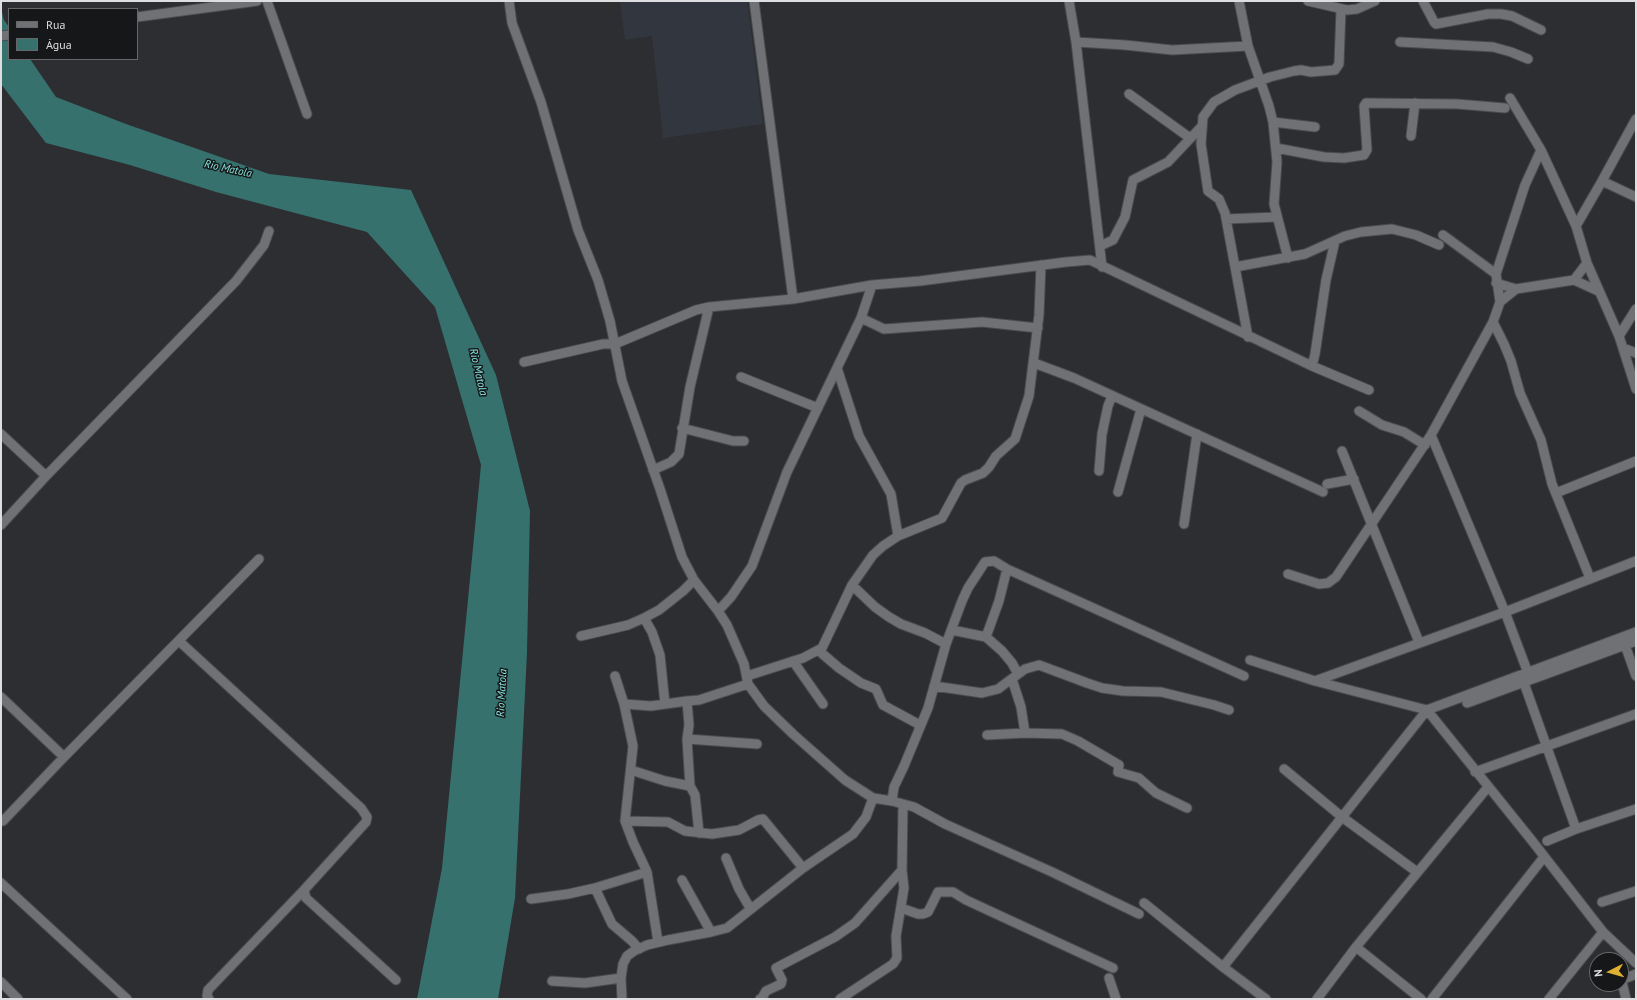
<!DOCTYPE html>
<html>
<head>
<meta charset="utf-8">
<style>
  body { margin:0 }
  #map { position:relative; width:1637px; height:1000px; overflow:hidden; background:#2d2e31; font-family:"PT Sans",sans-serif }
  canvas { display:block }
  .frame { position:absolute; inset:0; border:2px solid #dcdee0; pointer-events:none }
  .legend { position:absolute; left:8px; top:8px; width:130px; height:52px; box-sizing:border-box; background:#161718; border:1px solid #656768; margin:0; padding:5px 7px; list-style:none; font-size:12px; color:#dcdee0 }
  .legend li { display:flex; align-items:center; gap:8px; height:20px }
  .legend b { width:20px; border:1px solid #656768 }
  .north { position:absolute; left:1589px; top:952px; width:40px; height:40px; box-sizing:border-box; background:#161718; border:1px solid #656768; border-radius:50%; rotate:264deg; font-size:11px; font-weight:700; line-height:16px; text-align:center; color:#dcdee0 }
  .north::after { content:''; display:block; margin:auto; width:14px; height:18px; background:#deb133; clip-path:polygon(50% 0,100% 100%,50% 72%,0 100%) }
</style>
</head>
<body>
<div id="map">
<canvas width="1637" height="1000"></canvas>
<div class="frame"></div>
<ul class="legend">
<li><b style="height:5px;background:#6f7174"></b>Rua</li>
<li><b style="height:11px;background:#36716e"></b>Água</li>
</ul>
<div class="north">N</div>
</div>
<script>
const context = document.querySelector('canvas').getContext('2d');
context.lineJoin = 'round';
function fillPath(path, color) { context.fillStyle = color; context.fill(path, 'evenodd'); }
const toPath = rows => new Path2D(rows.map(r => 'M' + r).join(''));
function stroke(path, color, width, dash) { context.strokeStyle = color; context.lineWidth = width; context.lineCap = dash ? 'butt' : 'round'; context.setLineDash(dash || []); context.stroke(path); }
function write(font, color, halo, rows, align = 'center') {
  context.font = font + ' "PT Sans",sans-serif'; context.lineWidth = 3; context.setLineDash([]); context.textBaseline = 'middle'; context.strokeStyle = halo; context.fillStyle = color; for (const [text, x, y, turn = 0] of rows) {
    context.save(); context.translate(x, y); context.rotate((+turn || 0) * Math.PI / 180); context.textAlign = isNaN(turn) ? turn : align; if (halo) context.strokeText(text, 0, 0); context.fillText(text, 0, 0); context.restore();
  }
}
const built = toPath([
  [620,1,747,1,763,124,663,138,652,36,625,40]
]);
const water = toPath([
  [1,8,4,20,9,27,9,59,30,59,56,97,126,124,269,174,411,190,496,375,530,511,527,652,515,898,498,999,417,999,442,868,481,465,435,307,367,232,216,192,130,165,46,143,1,84]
]);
const minor = toPath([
  [267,1,307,114],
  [509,1,512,23,541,102,578,230,598,280,610,321,622,381,660,489,682,557,694,580,718,611,727,625,744,664,748,684,764,706,793,734,845,780,873,798,892,801,914,807,945,824,1052,872,1139,914],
  [754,1,793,299],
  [1069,1,1076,42,1102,267],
  [1239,1,1248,46,1269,106,1273,122,1277,162,1274,204,1288,258],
  [1308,1,1347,10,1357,9,1375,1],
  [1423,1,1434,22,1436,24,1488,14,1501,14,1512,16,1541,30],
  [137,17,257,1],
  [1,36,9,35],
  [1076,42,1125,45,1172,50,1248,46],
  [1400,42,1493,47,1511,52,1528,59],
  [1129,94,1190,138],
  [1510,98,1541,150,1576,226,1587,263,1619,336,1636,389],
  [1273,122,1315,127],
  [1411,136,1415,103],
  [1276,148,1324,157,1344,158,1364,155,1367,150,1364,106,1366,103,1457,104,1505,108],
  [1602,181,1636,197],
  [1226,219,1277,217],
  [1576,226,1602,181,1636,119],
  [1100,246,1113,240,1125,217,1133,180,1168,162,1202,126],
  [1235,267,1305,254,1345,236,1361,232,1392,229,1416,235,1439,245],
  [1496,274,1525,185,1541,150],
  [1574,280,1587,263],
  [1496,283,1516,289,1574,280,1598,291],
  [1500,302,1516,289],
  [861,318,884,329,982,322,1038,328],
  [1493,322,1504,344,1511,361,1520,393,1541,440,1552,484,1590,578],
  [1619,336,1636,309],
  [1248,337,1225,213,1219,199,1208,191,1201,144,1203,117,1214,102,1235,90,1270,77,1294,71,1301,70,1311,72,1335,70,1339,64,1341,9],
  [1623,348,1636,353],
  [524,362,603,344,615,344,696,310,709,307,793,299,872,285,920,281,1066,262,1090,260,1312,366,1369,390],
  [1034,363,1074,378,1323,492],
  [1312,366,1315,354,1326,280,1335,241],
  [837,368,859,436,891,494,898,536],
  [741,377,818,408],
  [1359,411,1382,425,1404,432,1425,445],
  [682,428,733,441,744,441],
  [1,434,46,476],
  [1431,435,1505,612,1528,673],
  [1342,451,1419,642],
  [653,470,671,462,679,454,690,387,709,307],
  [1099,471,1102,434,1108,406,1112,396],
  [1327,484,1354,479],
  [1118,492,1141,409],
  [1556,493,1636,461],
  [1184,524,1197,434],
  [1,525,46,476,236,281,264,245,269,231],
  [1288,574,1319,584,1328,583,1336,577,1431,435,1493,322,1500,302,1496,274,1443,235],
  [852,585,875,607,889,617,901,624,925,633,946,644],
  [718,611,731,597,752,566,787,472,861,318,872,285],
  [644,618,652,632,660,655,665,704],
  [952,630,986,637,1002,651,1012,663,1018,674],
  [581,636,628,625,644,618,659,610,683,591,694,580],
  [986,637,999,601,1007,569],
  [179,641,361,808,367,817,366,822,304,890,208,990,207,996,209,999],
  [1625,645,1636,676],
  [818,650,839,668,861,683,876,689,883,705,920,725],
  [1250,660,1315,681,1427,710,1533,842,1603,932,1636,963],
  [793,661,823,704],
  [615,676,624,704,633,746,625,821,633,842,647,872,658,942],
  [747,676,803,658,822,648,852,585,873,555,883,546,898,536,942,518,961,483,965,480,983,473,989,467,996,456,1015,439,1029,396,1039,315,1041,265],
  [1315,681,1505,612,1636,561],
  [1524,683,1576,829],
  [934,686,982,693,998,689,1025,669,1039,665,1087,683,1102,688,1123,691,1161,692,1214,705,1229,710],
  [1,697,64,757,3,821],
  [687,701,689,725,687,739,690,786,695,795,699,833],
  [1467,703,1636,641],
  [624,704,651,706,687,701,699,700,748,684],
  [1025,733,1062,734,1078,741,1119,765,1118,772,1139,778,1156,793,1187,808],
  [987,735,1025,733,1021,707,1012,679],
  [687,739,757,744],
  [64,757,259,559],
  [1284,769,1342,817,1417,872],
  [631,770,665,781,690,786],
  [1475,772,1636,714],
  [892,801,894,787,904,766,928,708,946,644,962,601,968,588,985,562,994,561,1007,569,1244,676],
  [625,821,668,822,685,831,712,834,739,830,758,820,763,819,803,868],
  [1547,841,1576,829,1636,809],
  [726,858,739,889,750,908],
  [682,880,711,932],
  [1,883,127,999],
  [595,888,612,924,632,941,639,949],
  [304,890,306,898,396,980],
  [531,899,568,894,595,888,647,872],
  [1602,902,1636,891],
  [1144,903,1223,967,1266,999],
  [901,908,918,914,923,914,928,912,938,892,953,892,966,900,1113,968],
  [1356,947,1421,999],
  [1223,967,1427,710,1636,632],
  [1109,978,1116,999],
  [552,981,585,983,621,978],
  [1,982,18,999],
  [622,999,621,978,623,964,627,956,634,951,647,945,668,940,711,932,727,928,803,868,853,834,866,817,873,798],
  [760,999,762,998,766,991,781,984,782,980,776,968,835,937,855,923,902,870],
  [840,999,893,964,897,958,896,936,904,888,902,870,903,804],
  [1317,999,1356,947,1488,787],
  [1432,999,1544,857],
  [1549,999,1603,932],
  [1626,999,1622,982,1624,979,1636,974]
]);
const waterNames = [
  ["Rio Matola",228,169,12],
  ["Rio Matola",478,372,77],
  ["Rio Matola",502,693,-87]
];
fillPath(built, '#32373f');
fillPath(water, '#36716e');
stroke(minor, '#494b4d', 11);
stroke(minor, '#6f7174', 9);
write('italic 11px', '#85e4e0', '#161718', waterNames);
</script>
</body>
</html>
